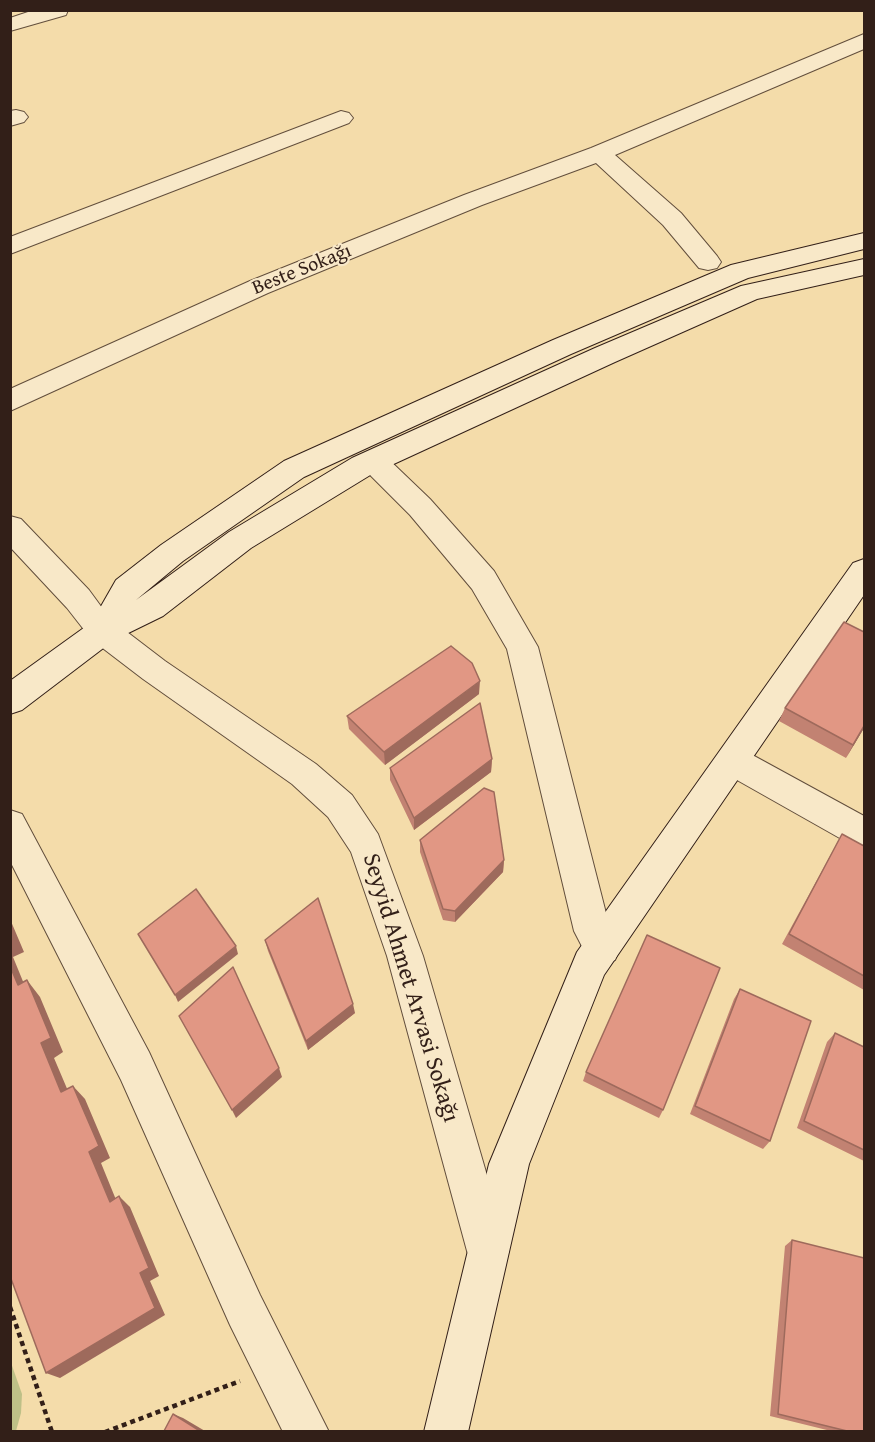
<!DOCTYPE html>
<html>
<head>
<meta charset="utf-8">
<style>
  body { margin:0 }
  #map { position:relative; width:875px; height:1442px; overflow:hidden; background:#f4dcaa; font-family:"Gentium Book Plus",serif }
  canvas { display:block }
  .frame { position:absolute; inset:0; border:12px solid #321f18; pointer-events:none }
</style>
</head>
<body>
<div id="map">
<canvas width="875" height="1442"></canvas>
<div class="frame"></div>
</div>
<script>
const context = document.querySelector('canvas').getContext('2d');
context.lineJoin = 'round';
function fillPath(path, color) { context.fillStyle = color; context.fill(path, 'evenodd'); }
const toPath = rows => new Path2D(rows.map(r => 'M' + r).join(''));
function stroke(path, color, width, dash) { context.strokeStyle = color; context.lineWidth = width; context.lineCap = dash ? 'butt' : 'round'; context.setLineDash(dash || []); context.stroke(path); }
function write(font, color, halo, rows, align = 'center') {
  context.font = font + ' "Gentium Book Plus",serif'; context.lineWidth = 4.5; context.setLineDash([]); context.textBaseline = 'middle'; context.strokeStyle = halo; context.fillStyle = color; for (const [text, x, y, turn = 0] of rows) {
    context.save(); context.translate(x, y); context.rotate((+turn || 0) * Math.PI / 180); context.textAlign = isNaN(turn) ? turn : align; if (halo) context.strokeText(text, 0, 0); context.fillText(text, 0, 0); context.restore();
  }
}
const green = toPath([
  [10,1360,22,1394,21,1413,16,1431,11,1431]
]);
const path = toPath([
  [10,1307,52,1432],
  [105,1432,240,1381]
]);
const minor = toPath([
  [34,10,68,10,66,15,10,31,10,18,34,10],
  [864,34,864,49,615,155,681,213,717,256,721,262,717,268,708,270,699,268,663,225,596,163,482,205,268,293,10,411,10,389,250,281,464,195,591,148,864,34],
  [16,110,24,112,28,117,24,122,10,126,10,111,16,110],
  [341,111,349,113,353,118,349,123,10,254,10,237,341,111],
  [373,450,383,454,430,499,494,571,538,647,609,925,620,948,615,960,602,965,589,960,574,931,507,649,472,589,410,515,363,468,359,461,363,454,373,450],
  [103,618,114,622,165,661,316,764,352,795,378,834,423,956,509,1251,503,1266,488,1272,473,1266,467,1251,387,956,351,852,328,817,292,784,143,679,92,640,87,631,92,622,103,618],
  [733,746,745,751,864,816,864,849,852,845,721,771,716,761,721,751,733,746],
  [10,810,22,814,149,1052,260,1295,329,1432,283,1432,230,1325,121,1080,10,861,10,810]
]);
const tertiary = toPath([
  [10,516,21,519,89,590,119,631,114,640,103,644,92,640,67,608,10,547,10,516]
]);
const secondary = toPath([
  [864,233,864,249,748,278,571,354,304,477,183,561,136,600,229,532,352,458,595,348,741,286,864,259,864,275,757,299,615,362,372,474,251,548,163,616,114,640,22,710,10,714,10,681,92,622,116,580,161,545,284,461,553,340,731,265,864,233],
  [864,559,864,595,604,975,529,1164,468,1432,424,1432,489,1164,577,952,853,563,864,559]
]);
const wall = toPath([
  [479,694,385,765,349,729,347,716],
  [785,708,864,728,846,758,779,721],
  [492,759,491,772,414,830,390,780,390,768],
  [842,834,864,846,864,990,782,944],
  [420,840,504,860,503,872,455,922,443,920,420,852],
  [265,940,355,1013,308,1050,268,951],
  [740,989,770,1141,763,1149,690,1114,734,999],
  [835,1033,864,1047,864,1161,797,1128,827,1042],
  [586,1072,663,1110,659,1118,583,1081],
  [792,1240,864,1431,831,1431,770,1416,785,1246]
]);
const shadedWall = toPath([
  [480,681,479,694,385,765,384,752],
  [864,726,864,728,846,758,853,745],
  [492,759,491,772,414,830,414,818],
  [504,860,503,872,455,922,455,911],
  [10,919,24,952,13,957,31,1001,18,985,10,966],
  [236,946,238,954,178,1002,175,995],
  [27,980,40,997,63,1052,54,1058,74,1105,61,1092,41,1043],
  [353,1004,355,1013,308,1050,306,1041],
  [279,1068,282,1077,236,1118,232,1110],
  [73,1086,85,1099,110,1158,101,1163,121,1212,110,1202,89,1152],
  [119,1196,130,1207,159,1276,150,1281,165,1315,60,1378,46,1373],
  [173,1414,183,1418,205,1431,200,1431]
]);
const building = toPath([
  [844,622,864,632,864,726,853,745,785,708,844,622],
  [451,646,472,663,480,681,384,752,347,716,451,646],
  [480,703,492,759,414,818,390,768,480,703],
  [484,788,494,792,504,860,455,911,443,909,420,840,484,788],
  [842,834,864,846,864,976,789,934,842,834],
  [196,889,236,946,175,995,138,934,196,889],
  [318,898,353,1004,306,1041,265,940,318,898],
  [647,935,720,968,663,1110,586,1072,647,935],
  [10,966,18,985,27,980,51,1038,41,1043,61,1092,73,1086,99,1146,89,1152,110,1202,119,1196,149,1268,140,1273,155,1308,46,1373,10,1276,10,966],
  [233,967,279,1068,232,1110,179,1016,233,967],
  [740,989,811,1021,770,1141,695,1106,740,989],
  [835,1033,864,1047,864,1150,804,1121,835,1033],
  [792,1240,864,1258,864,1431,847,1431,778,1414,792,1240],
  [173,1414,200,1431,164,1431,173,1414]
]);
const farStreetnames = [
  ["Beste Sokağı",302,270,-22]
];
const streetNames = [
  ["Seyyid Ahmet Arvasi Sokağı",410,988,73]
];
fillPath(green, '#bec087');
stroke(minor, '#624e3c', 2);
stroke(tertiary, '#624e3c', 2);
stroke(secondary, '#321f18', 2);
stroke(path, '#321f18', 4.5, [5, 4]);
fillPath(minor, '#f8e8c8');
fillPath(tertiary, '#f8e8c8');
fillPath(secondary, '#f8e8c8');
fillPath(wall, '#c28272');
fillPath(shadedWall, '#9e6a5c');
fillPath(building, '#e19784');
stroke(building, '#9e6a5c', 1.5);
write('20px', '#321f18', '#f8e8c8', farStreetnames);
write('24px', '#321f18', '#f8e8c8', streetNames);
</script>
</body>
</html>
